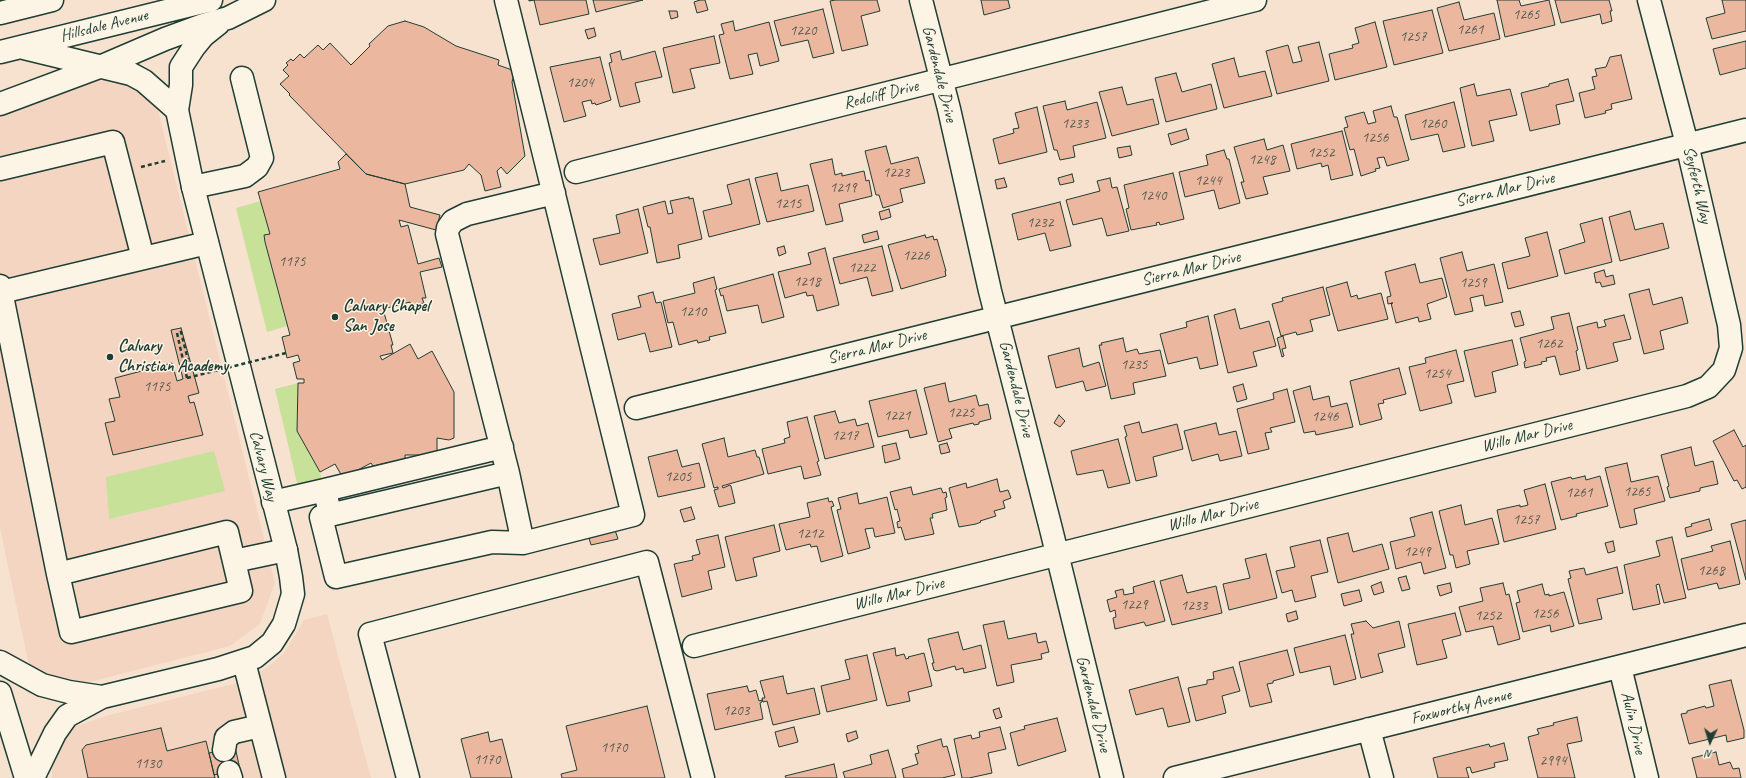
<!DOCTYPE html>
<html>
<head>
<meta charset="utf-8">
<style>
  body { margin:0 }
  #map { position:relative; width:1746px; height:778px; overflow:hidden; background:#f7e2d0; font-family:Caveat,sans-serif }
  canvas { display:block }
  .north { position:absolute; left:1690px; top:722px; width:40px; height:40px; -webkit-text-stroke:3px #fcf5e5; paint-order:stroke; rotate:184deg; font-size:11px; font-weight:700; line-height:16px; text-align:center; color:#1f3d34 }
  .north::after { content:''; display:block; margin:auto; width:14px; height:18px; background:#1f3d34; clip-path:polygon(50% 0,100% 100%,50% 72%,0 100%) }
</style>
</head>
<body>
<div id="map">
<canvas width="1746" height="778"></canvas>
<div class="north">N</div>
</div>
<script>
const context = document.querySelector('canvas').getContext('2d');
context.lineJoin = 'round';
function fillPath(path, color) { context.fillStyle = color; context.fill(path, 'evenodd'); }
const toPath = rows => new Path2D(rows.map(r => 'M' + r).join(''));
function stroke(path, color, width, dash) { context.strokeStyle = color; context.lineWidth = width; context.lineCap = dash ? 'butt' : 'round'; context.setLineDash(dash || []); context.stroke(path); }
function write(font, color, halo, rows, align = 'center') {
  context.font = font + ' Caveat,sans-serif'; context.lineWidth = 3; context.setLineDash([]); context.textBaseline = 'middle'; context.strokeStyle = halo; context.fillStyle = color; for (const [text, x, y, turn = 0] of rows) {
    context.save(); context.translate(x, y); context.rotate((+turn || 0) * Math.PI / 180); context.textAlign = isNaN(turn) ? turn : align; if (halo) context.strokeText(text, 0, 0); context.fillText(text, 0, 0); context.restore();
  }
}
const built = toPath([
  [97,78,124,79,153,100,158,110,275,583,260,624,230,646,74,686,50,680,29,666,0,528,0,111],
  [327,614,371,778,52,778,52,759,61,738,74,727,106,716,241,682,265,669,284,653,304,620]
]);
const green = toPath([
  [261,201,270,234,264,236,265,242,287,326,267,332,236,208],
  [298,383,297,431,320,472,322,480,301,485,297,483,275,389],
  [214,451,225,491,109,519,106,477]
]);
const building = toPath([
  [529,0,586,0,589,14,540,25,534,0,529,1,529,0],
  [593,0,643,0,596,12,593,0],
  [700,0,705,0,708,10,697,13,694,2,700,0],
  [835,0,877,0,880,11,861,16,868,45,842,51,830,1,835,0],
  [981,0,1008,0,1010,8,984,15,981,0],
  [1497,0,1519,0,1521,6,1549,0,1555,25,1505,37,1497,0],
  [1555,0,1609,0,1612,11,1610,11,1612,21,1602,24,1600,14,1561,23,1555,0],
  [1722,0,1746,0,1746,31,1712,39,1706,18,1725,13,1722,0],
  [1459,2,1464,20,1494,13,1500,39,1449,51,1437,8,1459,2],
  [823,9,834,53,813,58,808,40,781,46,774,21,823,9],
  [1432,10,1443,53,1394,65,1383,21,1432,10],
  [669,11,677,11,678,17,671,19,669,11],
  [405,21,424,27,456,46,499,60,498,65,515,71,512,82,525,156,507,174,501,167,497,171,501,187,485,191,481,175,469,164,464,170,405,184,366,174,289,95,290,94,280,84,289,76,283,70,288,65,286,63,291,59,293,61,300,54,304,58,318,45,323,50,330,43,351,65,370,46,369,44,388,26,405,21],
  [733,21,735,31,769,22,779,61,760,66,757,53,748,55,753,74,730,79,719,35,724,34,721,24,733,21],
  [1375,22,1387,67,1335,80,1329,54,1353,48,1352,45,1359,43,1355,28,1375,22],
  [594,28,596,36,588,39,585,30,594,28],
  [714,36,720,63,690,69,695,88,673,93,663,48,714,36],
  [1746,41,1746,68,1720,75,1713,49,1746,41],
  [1319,42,1329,81,1277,94,1266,51,1288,45,1293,63,1302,61,1298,47,1319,42],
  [620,51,622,60,655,51,662,77,635,83,640,102,620,107,609,63,612,62,610,54,620,51],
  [1621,55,1632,99,1611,104,1612,109,1605,111,1606,113,1585,118,1579,93,1595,89,1592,77,1597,76,1595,69,1606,67,1610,57,1621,55],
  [600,57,611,100,596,105,595,103,592,104,591,100,582,102,586,116,564,122,550,67,600,57],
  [1234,58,1239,77,1265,71,1272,96,1224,108,1212,64,1234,58],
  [1176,73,1182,92,1211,84,1217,109,1166,122,1155,78,1176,73],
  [1568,79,1574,101,1556,105,1560,124,1530,131,1521,93,1549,86,1549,84,1568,79],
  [1474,84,1477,96,1510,89,1517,115,1489,121,1494,141,1472,146,1460,88,1474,84],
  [1122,87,1127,105,1153,99,1159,124,1112,136,1099,92,1122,87],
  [1065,101,1067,110,1097,102,1106,138,1073,146,1075,157,1060,160,1057,150,1054,150,1043,106,1065,101],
  [1454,102,1465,147,1443,152,1438,134,1411,140,1405,115,1454,102],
  [1391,106,1394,117,1397,117,1409,160,1387,166,1384,157,1377,158,1380,168,1375,169,1376,171,1361,176,1354,149,1350,150,1344,128,1348,127,1345,117,1364,112,1368,124,1376,122,1373,111,1391,106],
  [1037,107,1047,152,999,164,993,139,1014,133,1013,129,1019,128,1015,113,1037,107],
  [1186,129,1189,139,1171,145,1168,134,1186,129],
  [1342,131,1353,175,1331,180,1328,165,1322,167,1321,163,1297,169,1291,144,1342,131],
  [1264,139,1267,150,1283,145,1290,171,1263,177,1268,194,1246,199,1241,182,1244,182,1234,147,1264,139],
  [886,146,891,164,918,157,925,183,900,189,903,202,883,208,879,195,876,195,865,151,886,146],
  [1130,146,1132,155,1119,158,1117,148,1130,146],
  [1224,150,1227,159,1229,159,1240,203,1219,209,1214,190,1185,197,1179,172,1208,165,1206,155,1224,150],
  [346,154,366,174,405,184,410,207,440,215,436,230,399,220,401,227,408,225,418,264,439,258,442,267,420,272,426,298,422,298,424,303,411,306,410,302,383,309,393,345,391,345,393,353,380,356,382,360,410,344,418,359,432,351,454,392,454,438,449,440,437,438,437,455,405,455,405,459,373,466,371,463,343,478,335,464,320,472,297,431,298,383,304,383,304,379,297,379,293,363,300,361,298,355,287,358,282,337,290,335,265,242,264,235,270,234,258,192,340,169,338,162,346,154],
  [832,159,835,175,842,173,842,176,864,171,866,181,869,180,872,196,839,204,843,221,826,225,810,164,832,159],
  [777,173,781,191,808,185,814,211,767,222,755,178,777,173],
  [1173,173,1184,219,1160,225,1159,222,1156,223,1157,225,1131,230,1126,209,1129,208,1124,185,1173,173],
  [1072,174,1074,182,1060,185,1058,178,1072,174],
  [1004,178,1007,187,997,189,995,180,1004,178],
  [1110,178,1112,188,1117,187,1129,231,1107,236,1102,218,1073,225,1066,200,1100,191,1097,181,1110,178],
  [749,179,760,224,709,237,703,211,732,204,727,185,749,179],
  [689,197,689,199,693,198,702,239,678,245,680,258,657,263,650,227,648,227,643,207,665,201,668,214,673,213,670,201,689,197],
  [1060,202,1071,246,1050,251,1045,233,1018,240,1012,214,1060,202],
  [638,209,648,253,600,265,593,239,620,233,616,215,638,209],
  [889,209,891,217,881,220,879,212,889,209],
  [1630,211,1635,230,1663,223,1669,248,1620,261,1609,217,1630,211],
  [1602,218,1612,262,1565,274,1559,250,1585,242,1580,224,1602,218],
  [877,231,879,239,864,243,862,235,877,231],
  [1547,232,1558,276,1508,289,1502,263,1530,256,1525,238,1547,232],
  [925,235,926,238,933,236,934,240,937,239,946,271,945,271,946,276,901,289,888,245,925,235],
  [784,246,786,253,779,256,777,248,784,246],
  [882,246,893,291,872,296,867,277,840,284,833,258,882,246],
  [825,248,839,305,817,311,813,295,807,296,806,292,785,298,778,272,811,264,808,253,825,248],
  [1462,252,1467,271,1494,264,1503,302,1485,306,1483,295,1470,298,1473,311,1455,315,1440,258,1462,252],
  [1415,264,1420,283,1442,278,1447,297,1427,304,1431,319,1419,322,1418,317,1396,323,1391,303,1393,303,1388,304,1387,297,1391,296,1385,272,1415,264],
  [1604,270,1606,277,1613,275,1615,284,1602,287,1600,282,1596,283,1594,273,1604,270],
  [773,274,784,317,762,323,758,305,727,311,723,295,721,296,719,289,773,274],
  [714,277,717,289,715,290,726,333,709,337,710,340,698,343,697,340,679,345,673,322,668,323,663,301,695,293,693,283,714,277],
  [1347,282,1351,297,1357,295,1358,299,1381,293,1388,319,1338,331,1326,288,1347,282],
  [1323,287,1330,315,1310,320,1313,331,1297,335,1296,332,1281,336,1272,304,1283,301,1282,298,1323,287],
  [1649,289,1653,305,1682,297,1688,323,1660,331,1664,349,1644,354,1629,294,1649,289],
  [653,292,656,303,661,302,672,347,650,352,645,333,618,340,612,314,641,307,638,296,653,292],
  [1235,309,1240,329,1269,321,1276,346,1253,352,1257,366,1228,373,1214,315,1235,309],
  [1520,311,1524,325,1515,327,1511,313,1520,311],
  [1569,313,1578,350,1576,351,1580,370,1560,375,1555,356,1546,358,1547,361,1541,362,1542,364,1525,368,1524,362,1526,361,1520,338,1554,329,1551,317,1569,313],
  [1624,315,1631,339,1613,343,1618,361,1587,369,1577,327,1597,322,1598,328,1606,326,1604,320,1624,315],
  [1208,316,1218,365,1200,369,1197,357,1168,364,1160,334,1187,327,1186,322,1208,316],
  [181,328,199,393,188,396,190,403,194,402,203,435,113,455,105,423,115,421,109,399,120,397,115,378,172,363,177,381,183,379,171,330,181,328],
  [1283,336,1286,348,1282,349,1284,356,1282,357,1277,338,1283,336],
  [1123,338,1126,352,1137,349,1139,354,1160,350,1166,376,1133,383,1135,394,1111,399,1099,345,1102,345,1101,343,1123,338],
  [1512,340,1518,365,1492,372,1496,392,1475,397,1464,351,1512,340],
  [1079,348,1083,367,1099,362,1106,386,1086,391,1083,381,1056,388,1048,356,1079,348],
  [1456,350,1464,381,1447,385,1452,403,1420,411,1409,367,1426,363,1425,358,1456,350],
  [1399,368,1406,394,1383,400,1384,403,1378,404,1382,419,1360,425,1350,381,1399,368],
  [945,383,949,402,976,395,979,406,988,404,991,419,979,422,979,424,974,425,973,423,949,429,952,438,938,442,924,388,945,383],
  [1243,384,1247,399,1237,402,1233,387,1243,384],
  [1310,386,1313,400,1329,396,1331,407,1347,403,1353,427,1316,435,1315,431,1304,433,1293,391,1310,386],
  [1287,389,1295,422,1270,428,1272,432,1265,433,1269,449,1248,454,1237,409,1274,399,1273,393,1287,389],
  [916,390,927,434,910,438,908,430,878,437,869,401,916,390],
  [835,411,839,423,855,419,857,426,868,423,874,447,825,459,814,416,835,411],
  [1059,415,1065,421,1060,427,1054,423,1059,415],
  [807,417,819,461,817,462,821,475,804,479,801,466,768,474,762,449,785,443,784,439,790,437,787,422,807,417],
  [1139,422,1142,433,1177,424,1183,449,1153,457,1157,476,1136,481,1125,437,1127,436,1124,426,1139,422],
  [1216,423,1219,435,1236,431,1242,456,1220,461,1218,454,1192,461,1184,431,1216,423],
  [1734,430,1743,447,1746,445,1746,487,1742,489,1737,480,1734,481,1713,441,1734,430],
  [724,438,728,457,755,450,757,457,759,457,764,474,722,486,723,488,730,485,731,486,735,503,719,507,714,490,718,489,718,487,714,488,702,444,724,438],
  [1118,439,1130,483,1108,488,1103,470,1077,475,1071,451,1118,439],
  [896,443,900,459,885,463,882,446,896,443],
  [947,443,950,452,941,454,939,445,947,443],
  [1691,447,1695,466,1713,461,1718,484,1700,488,1700,491,1670,498,1667,487,1669,486,1661,455,1691,447],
  [677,450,682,467,699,463,705,487,658,497,648,457,677,450],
  [1627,463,1631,482,1658,476,1665,501,1634,509,1637,524,1620,528,1605,468,1627,463],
  [1585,476,1586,480,1600,476,1608,506,1576,514,1577,516,1561,520,1551,482,1571,477,1572,479,1585,476],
  [997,479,1000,492,1008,490,1011,498,1003,501,1005,508,994,511,996,516,980,521,981,522,976,524,959,527,949,488,966,483,967,488,997,479],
  [1545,484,1556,529,1504,542,1497,510,1520,505,1520,507,1528,505,1524,490,1545,484],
  [911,487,913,495,941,488,943,493,946,492,947,497,945,498,947,510,932,514,933,518,930,518,934,534,905,540,901,527,898,528,897,522,900,521,897,509,895,510,890,492,911,487],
  [857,493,859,504,887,497,895,533,875,537,873,528,865,529,870,548,848,554,837,510,841,509,838,498,857,493],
  [828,498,829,502,832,501,834,506,831,507,843,556,821,562,817,546,811,547,810,544,786,550,779,524,810,517,807,503,828,498],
  [1461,505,1465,525,1492,518,1499,544,1467,551,1470,564,1456,568,1453,555,1450,555,1439,511,1461,505],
  [691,507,695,519,684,522,680,510,691,507],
  [1432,512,1446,568,1424,574,1421,562,1396,569,1390,542,1415,536,1410,518,1432,512],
  [1709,519,1712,530,1687,537,1685,528,1692,526,1691,524,1709,519],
  [1746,520,1746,580,1731,524,1746,520],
  [774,525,780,551,753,558,757,576,736,581,725,537,774,525],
  [615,530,618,539,591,545,589,538,615,530],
  [1348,533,1353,552,1382,544,1389,569,1338,583,1327,538,1348,533],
  [718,535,725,567,708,571,712,589,682,597,674,564,693,560,692,556,700,554,696,540,718,535],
  [1672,537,1686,598,1664,603,1659,584,1656,585,1660,604,1633,610,1624,565,1660,556,1656,541,1672,537],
  [1320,540,1328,572,1311,576,1316,597,1295,602,1292,590,1282,593,1276,571,1295,567,1290,547,1320,540],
  [1613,541,1615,551,1608,553,1605,543,1613,541],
  [1730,541,1740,584,1719,589,1717,583,1688,590,1681,559,1713,551,1711,546,1730,541],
  [1266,554,1277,598,1229,610,1223,584,1250,578,1245,559,1266,554],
  [1617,567,1623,593,1597,599,1602,619,1579,624,1568,579,1571,578,1569,571,1584,568,1586,575,1617,567],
  [1182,575,1187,593,1216,586,1222,613,1172,625,1160,581,1182,575],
  [1406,576,1410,589,1402,591,1398,578,1406,576],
  [1154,581,1165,621,1146,626,1144,622,1115,629,1113,618,1116,617,1115,610,1110,612,1107,600,1117,597,1115,591,1123,589,1124,595,1134,593,1133,587,1154,581],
  [1381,582,1384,592,1374,595,1371,586,1381,582],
  [1450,583,1452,592,1440,596,1437,586,1450,583],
  [1503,583,1506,595,1509,594,1520,639,1498,645,1493,626,1466,632,1459,607,1483,601,1480,588,1503,583],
  [1542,584,1545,595,1549,594,1549,596,1564,592,1574,626,1551,632,1550,625,1523,632,1516,603,1520,602,1517,591,1542,584],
  [1359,590,1362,601,1344,606,1341,594,1359,590],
  [1296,611,1298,619,1288,622,1286,614,1296,611],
  [1455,613,1461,635,1442,640,1447,658,1417,665,1408,624,1455,613],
  [1004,621,1008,639,1036,633,1038,643,1046,641,1049,652,1041,654,1042,659,1011,665,1014,682,997,686,983,625,1004,621],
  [1366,621,1373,628,1399,621,1405,647,1378,654,1383,672,1361,678,1351,634,1354,634,1351,624,1366,621],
  [958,632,963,650,981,645,986,668,964,673,963,668,956,670,955,666,937,671,934,670,932,663,934,663,928,639,958,632],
  [1345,635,1356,679,1334,685,1330,666,1300,673,1294,648,1345,635],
  [895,648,896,656,904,654,906,659,909,658,908,657,924,653,932,686,908,692,910,701,887,706,873,653,895,648],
  [1287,650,1294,675,1273,681,1273,683,1267,684,1272,702,1250,707,1239,662,1287,650],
  [867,655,877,700,827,712,821,686,850,679,845,660,867,655],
  [1233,667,1240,691,1222,696,1226,713,1196,721,1188,688,1207,684,1207,680,1214,679,1213,672,1233,667],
  [783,676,787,694,814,688,820,714,773,725,767,701,763,702,762,698,765,698,760,681,783,676],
  [1178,677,1190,722,1168,727,1163,708,1136,715,1129,690,1178,677],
  [1731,680,1744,730,1744,738,1727,742,1726,735,1689,744,1681,714,1687,713,1687,711,1705,706,1706,708,1714,706,1709,685,1731,680],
  [747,686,749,692,756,690,759,701,762,700,762,702,760,703,763,719,715,730,707,694,747,686],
  [647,706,665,778,562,778,561,774,577,770,566,726,647,706],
  [999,708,1002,717,996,719,993,710,999,708],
  [1577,717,1582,741,1567,744,1575,778,1538,778,1528,737,1539,734,1537,729,1554,725,1553,723,1577,717],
  [1057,718,1066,751,1018,766,1010,733,1025,729,1024,726,1057,718],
  [794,727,798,742,779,747,775,732,794,727],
  [1000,727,1006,749,988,753,992,773,969,778,962,778,954,739,971,735,972,739,980,737,979,732,1000,727],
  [161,728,167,751,206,741,215,778,88,778,82,750,86,745,161,728],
  [856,731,858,738,848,742,846,734,856,731],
  [488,732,490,742,502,739,512,778,471,778,461,739,488,732],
  [941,739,943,747,947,746,955,775,942,778,904,778,902,769,918,764,915,754,919,753,917,746,941,739],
  [1504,743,1508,760,1494,763,1495,767,1472,773,1470,767,1466,768,1469,778,1438,778,1433,758,1489,744,1490,747,1504,743],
  [235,747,240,769,214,775,209,753,235,747],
  [888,750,896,778,845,778,843,772,872,764,870,755,888,750],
  [1716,752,1719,765,1730,762,1733,769,1739,768,1741,778,1697,778,1692,758,1716,752],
  [834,764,837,778,786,778,785,776,834,764]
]);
const path = toPath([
  [141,167,165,161],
  [187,378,177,333,181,332,191,372]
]);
const minor = toPath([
  [506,0,633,515,523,543,492,542,336,577,321,517,508,473],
  [921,0,949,109,990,291,1051,529,1112,778],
  [0,169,113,142,143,258],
  [576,172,1255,0],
  [193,187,245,176,257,167,262,158,242,78],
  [0,286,58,574,71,632,241,591,227,532,58,574],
  [1,292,207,243],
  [636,408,1746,130],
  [325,490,502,447],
  [273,502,325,490,328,505],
  [523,543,508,473,447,234,448,228,453,221,467,214,554,193],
  [234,561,286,550],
  [694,646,1687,396,1708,387,1724,370,1731,348,1729,325,1687,144,1649,0],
  [244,662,274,778],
  [1620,667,1647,778],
  [1369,729,1382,778],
  [224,750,226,738,234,732,260,726],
  [229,772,231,778],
  [408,778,370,634,647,562,703,778],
  [1175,778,1746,635]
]);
const major = toPath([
  [0,662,42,685,69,692,102,697],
  [0,693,26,778],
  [33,778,55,733,67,716,102,697,218,669,255,657,272,643,284,624,293,594,291,577,286,550,193,187,177,110]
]);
const highway = toPath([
  [0,13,52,0],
  [24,48,131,74,144,81,177,110],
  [0,52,211,0],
  [0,104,102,66,165,39,203,25,228,18,264,0],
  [177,110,181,85,181,67,194,47,203,36,218,24]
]);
const pathBridge = toPath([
  [187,378,286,353]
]);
const markers = [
  [335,317,4,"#1f3d34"],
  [110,357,4,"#1f3d34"]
];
const numberNames = [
  ["1265",1526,15],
  ["1261",1470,30],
  ["1220",803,31],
  ["1257",1413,37],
  ["1204",580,83],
  ["1233",1075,124],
  ["1260",1433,124],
  ["1256",1375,138],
  ["1252",1321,153],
  ["1248",1262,160],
  ["1223",896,173],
  ["1244",1208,181],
  ["1219",843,188],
  ["1240",1153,196],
  ["1215",788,204],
  ["1232",1040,223],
  ["1226",916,256],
  ["1175",292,262],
  ["1222",862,268],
  ["1218",807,282],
  ["1259",1473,283],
  ["1210",693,312],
  ["1262",1549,344],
  ["1235",1134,365],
  ["1254",1437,374],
  ["1175",157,387],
  ["1225",961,413],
  ["1221",897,416],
  ["1246",1325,417],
  ["1217",845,436],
  ["1205",678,477],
  ["1265",1637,492],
  ["1261",1579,493],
  ["1257",1526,520],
  ["1212",810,534],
  ["1249",1417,552],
  ["1268",1711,571],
  ["1229",1134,605],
  ["1233",1194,606],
  ["1256",1545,614],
  ["1252",1488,616],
  ["1203",736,711],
  ["1170",614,748],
  ["1170",487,760],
  ["2994",1553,761],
  ["1130",148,764]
];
const streetNames = [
  ["Hillsdale Avenue",104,26,-14],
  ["Gardendale Drive",939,74,76],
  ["Redcliff Drive",881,95,-14],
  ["Seyferth Way",1697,185,77],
  ["Sierra Mar Drive",1505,190,-14],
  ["Sierra Mar Drive",1191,269,-14],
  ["Sierra Mar Drive",877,347,-14],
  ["Gardendale Drive",1016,389,76],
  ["Willo Mar Drive",1527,436,-14],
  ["Calvary Way",263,466,76],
  ["Willo Mar Drive",1213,515,-14],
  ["Willo Mar Drive",899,594,-14],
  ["Gardendale Drive",1093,704,76],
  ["Foxworthy Avenue",1461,707,-14],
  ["Aulin Drive",1633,723,77]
];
const poiNames = [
  ["Calvary Chapel",343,307],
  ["San Jose",343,327],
  ["Calvary",118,347],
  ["Christian Academy",118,367]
];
fillPath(built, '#f4d5c1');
fillPath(green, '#c8e198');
fillPath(building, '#ecb79f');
stroke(building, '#1f3d34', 1);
stroke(minor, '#1f3d34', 25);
stroke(major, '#1f3d34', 25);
stroke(highway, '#1f3d34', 25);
stroke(path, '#1f3d34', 2.5, [4, 3]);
stroke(minor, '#fcf5e5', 22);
stroke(major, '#fcf5e5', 22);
stroke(highway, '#fcf5e5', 22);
stroke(pathBridge, '#1f3d34', 2.5, [4, 3]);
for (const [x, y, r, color] of markers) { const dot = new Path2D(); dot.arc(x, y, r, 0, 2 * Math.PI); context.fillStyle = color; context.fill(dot); stroke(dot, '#fcf5e5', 1.5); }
write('15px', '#525c4f', null, numberNames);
write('17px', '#1f3d34', '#fcf5e5', streetNames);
write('bold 17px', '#1f3d34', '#fcf5e5', poiNames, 'left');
</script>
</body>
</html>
